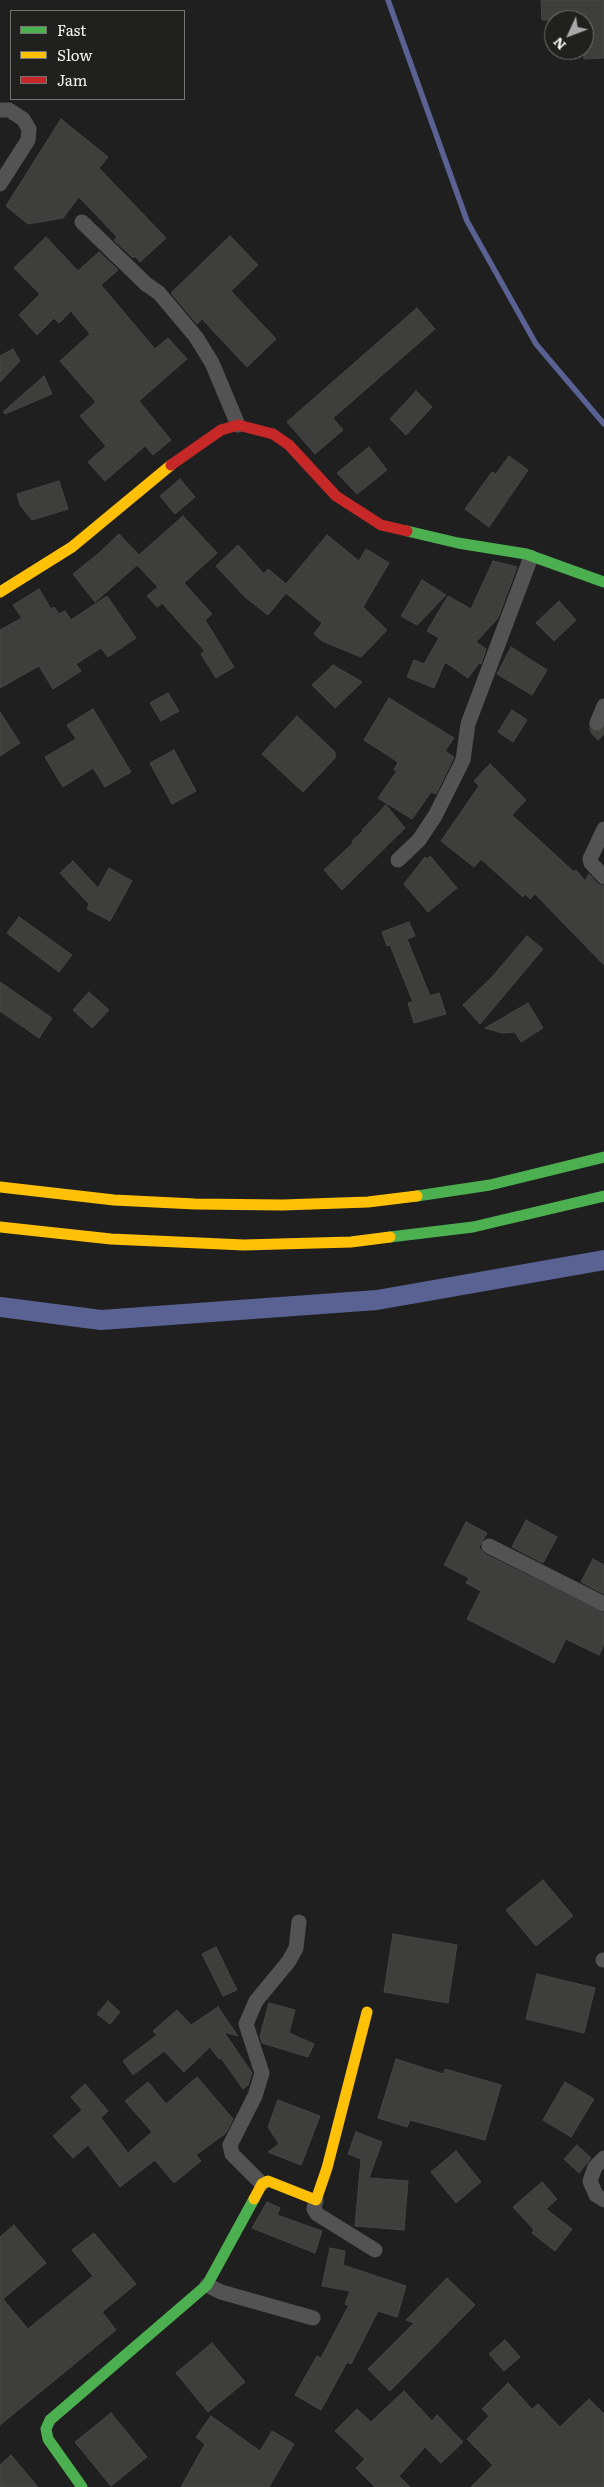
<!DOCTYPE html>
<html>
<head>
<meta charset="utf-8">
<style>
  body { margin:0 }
  #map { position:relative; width:604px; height:2487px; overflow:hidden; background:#1f1f1f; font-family:Literata,serif }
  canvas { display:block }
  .legend { position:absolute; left:10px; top:10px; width:175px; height:90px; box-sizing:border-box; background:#20201e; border:1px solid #747472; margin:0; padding:6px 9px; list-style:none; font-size:15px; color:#f2f3f1 }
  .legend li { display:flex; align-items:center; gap:10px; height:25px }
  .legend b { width:25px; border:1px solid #747472 }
  .north { position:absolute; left:544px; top:10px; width:50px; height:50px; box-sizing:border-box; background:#20201e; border:1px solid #747472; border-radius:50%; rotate:227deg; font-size:14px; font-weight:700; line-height:20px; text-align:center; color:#f2f3f1 }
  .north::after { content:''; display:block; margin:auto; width:18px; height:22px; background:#a8a9a8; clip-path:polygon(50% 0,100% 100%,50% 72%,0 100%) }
</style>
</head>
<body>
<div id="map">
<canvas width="604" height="2487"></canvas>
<ul class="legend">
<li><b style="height:6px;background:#4caf50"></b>Fast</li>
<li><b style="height:6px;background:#ffc107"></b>Slow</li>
<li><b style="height:6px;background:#c62828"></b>Jam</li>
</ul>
<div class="north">N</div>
</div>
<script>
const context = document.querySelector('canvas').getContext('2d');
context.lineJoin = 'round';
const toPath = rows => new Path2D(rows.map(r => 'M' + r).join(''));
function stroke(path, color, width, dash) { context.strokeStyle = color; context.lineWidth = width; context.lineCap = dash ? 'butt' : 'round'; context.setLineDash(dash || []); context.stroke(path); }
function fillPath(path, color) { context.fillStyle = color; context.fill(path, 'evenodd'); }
const stream = toPath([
  [388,0,467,221,536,344,604,424]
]);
const canal = toPath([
  [0,1307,101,1320,377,1300,604,1260]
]);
const building = toPath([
  [541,0,604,0,604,58,584,59,584,20,542,20,541,0],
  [61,119,108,157,99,168,166,238,140,262,135,256,133,258,114,240,117,237,79,197,63,218,28,224,6,206,61,119],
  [230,236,258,265,231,291,276,339,247,367,202,319,197,324,171,293,230,236],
  [46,237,78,271,99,252,118,270,101,285,155,349,168,338,187,359,139,401,171,440,153,455,145,446,105,481,88,462,106,446,80,416,96,402,60,361,90,334,71,311,59,323,54,318,37,335,19,315,40,294,14,268,46,237],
  [417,308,435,329,333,418,343,430,315,454,287,422,417,308],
  [13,349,20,361,0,382,0,356,13,349],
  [44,376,52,394,5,414,3,412,44,376],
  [416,391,432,407,406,435,390,419,416,391],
  [369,447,387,470,357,494,337,473,369,447],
  [509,456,528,470,489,527,465,509,492,472,496,474,509,456],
  [180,479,195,497,175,514,160,496,180,479],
  [59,481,68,509,32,520,20,505,17,494,59,481],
  [183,516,217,553,184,583,212,614,205,620,234,667,216,678,201,654,205,651,162,603,157,607,147,596,158,587,137,565,95,602,73,574,98,554,119,534,139,555,183,516],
  [327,535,359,561,366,549,389,563,363,607,387,630,361,657,322,641,314,634,322,623,286,593,268,615,245,597,216,566,238,545,264,574,268,569,286,584,327,535],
  [493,561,517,567,498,618,476,642,486,649,481,664,479,663,468,678,445,662,434,688,407,677,414,660,424,664,439,638,427,631,448,596,471,609,493,561],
  [422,580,446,595,417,625,401,616,422,580],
  [39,589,51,609,54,607,59,614,65,611,71,620,107,596,136,638,108,657,101,648,76,664,81,671,53,689,39,666,0,688,0,630,22,618,13,605,39,589],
  [559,601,576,620,554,641,536,623,559,601],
  [511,647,547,670,532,695,497,674,511,647],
  [333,665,362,682,335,708,312,685,333,665],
  [168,693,179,711,161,721,150,703,168,693],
  [389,698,454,738,445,751,454,757,436,794,431,792,412,819,378,798,397,771,394,770,398,762,364,740,389,698],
  [93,709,131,772,105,787,93,768,63,787,45,757,76,739,67,725,93,709],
  [512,710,527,720,513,742,498,732,512,710],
  [0,712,20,743,0,756,0,712],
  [297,716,335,752,335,758,303,792,262,754,297,716],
  [174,750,196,791,172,804,150,763,174,750],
  [490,764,526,800,512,815,574,872,576,870,585,881,589,874,598,884,604,886,604,965,535,894,530,899,525,894,523,897,481,859,474,867,441,841,479,786,474,781,490,764],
  [386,805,405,828,342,890,324,870,353,843,352,841,363,831,362,830,386,805],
  [430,856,457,888,428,912,404,884,425,857,427,859,430,856],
  [73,861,98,888,109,868,132,881,110,921,87,909,89,904,60,873,73,861],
  [19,917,72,955,59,972,7,933,19,917],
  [409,922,415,936,407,939,430,996,439,993,446,1014,414,1023,408,1003,413,1002,390,945,387,946,382,932,409,922],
  [527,936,543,949,480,1024,463,1005,492,977,527,936],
  [0,982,52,1018,39,1038,0,1011,0,982],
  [89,992,109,1010,92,1028,73,1010,89,992],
  [528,1003,543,1028,521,1042,515,1032,502,1033,485,1028,528,1003],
  [526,1520,557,1537,543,1563,512,1547,526,1520],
  [466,1522,487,1533,479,1547,485,1554,604,1613,604,1644,599,1655,566,1639,554,1663,467,1619,481,1591,466,1583,469,1578,444,1565,466,1522],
  [593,1559,604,1565,604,1594,581,1582,593,1559],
  [543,1880,573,1916,536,1946,506,1910,543,1880],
  [393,1934,457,1945,448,2003,384,1992,393,1934],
  [216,1947,237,1990,223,1996,202,1954,216,1947],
  [537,1974,595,1988,584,2033,526,2019,537,1974],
  [108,2001,120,2012,110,2024,97,2014,108,2001],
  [269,2003,295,2010,289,2033,314,2044,308,2057,262,2043,260,2036,269,2003],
  [218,2007,238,2036,224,2032,252,2073,248,2085,243,2089,221,2058,219,2059,210,2047,184,2072,164,2051,133,2075,123,2061,157,2035,153,2031,177,2010,191,2025,218,2007],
  [396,2059,443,2074,445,2069,501,2085,485,2140,410,2120,407,2127,378,2118,396,2059],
  [197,2077,233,2119,226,2133,196,2155,201,2161,174,2183,155,2160,120,2187,88,2145,73,2158,53,2136,82,2110,71,2097,85,2084,108,2111,101,2118,128,2153,152,2132,125,2101,148,2082,166,2104,197,2077],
  [565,2082,594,2099,571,2137,543,2120,565,2082],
  [278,2100,320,2116,301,2165,268,2152,279,2144,268,2127,278,2100],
  [356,2132,382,2142,369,2178,408,2181,404,2230,355,2226,361,2159,348,2154,356,2132],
  [577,2145,591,2158,579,2173,564,2159,577,2145],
  [456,2151,481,2182,456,2203,431,2172,456,2151],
  [542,2182,557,2199,546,2209,572,2229,555,2251,532,2233,534,2230,513,2207,542,2182],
  [267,2202,280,2208,277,2215,322,2231,315,2253,252,2228,267,2202],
  [14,2225,46,2263,3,2299,28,2329,93,2276,72,2250,94,2233,136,2284,102,2312,116,2330,0,2425,0,2237,14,2225],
  [330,2248,345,2251,343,2265,406,2286,397,2317,378,2311,351,2364,347,2362,321,2410,295,2395,317,2356,321,2358,349,2305,345,2304,350,2291,322,2286,330,2248],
  [447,2278,475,2305,390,2391,368,2369,414,2323,406,2320,447,2278],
  [505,2340,520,2357,504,2371,489,2354,505,2340],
  [212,2343,245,2382,208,2412,176,2373,212,2343],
  [508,2383,532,2409,538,2404,560,2427,589,2399,604,2414,604,2487,471,2487,493,2465,467,2439,489,2416,482,2409,508,2383],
  [404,2391,432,2421,437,2415,463,2442,441,2463,425,2447,399,2476,410,2487,375,2487,356,2468,365,2459,335,2431,357,2409,371,2422,404,2391],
  [111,2413,147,2457,111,2486,75,2442,111,2413],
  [211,2416,260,2451,272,2431,294,2444,269,2487,181,2487,205,2444,196,2437,211,2416],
  [11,2455,38,2487,0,2487,0,2465,11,2455]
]);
const streetTunnel = toPath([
  [597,723,597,729,604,736]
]);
const street = toPath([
  [0,110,9,110,23,119,29,129,28,140,0,184],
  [82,222,146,284,159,293,196,337,212,363,238,425],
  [597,723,604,706],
  [604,829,590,859,591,863,604,877],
  [398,860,419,840,435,816,463,760,468,724,531,557],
  [489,1546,604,1604],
  [603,1960,604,1960],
  [604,2158,595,2167,590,2181,596,2195,604,2200],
  [262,2184,232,2154,230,2145,255,2096,262,2073,246,2024,256,2001,289,1961,296,1948,299,1922],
  [316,2200,314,2209,317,2214,375,2250],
  [207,2285,221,2292,313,2318]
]);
const fast = toPath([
  [407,531,458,543,526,554,604,582],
  [417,1196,490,1185,604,1157],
  [390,1237,473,1227,604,1196],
  [82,2487,48,2439,46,2429,50,2420,207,2285,254,2199]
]);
const slow = toPath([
  [0,592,72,547,171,465],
  [0,1187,114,1200,195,1204,283,1205,368,1202,417,1196],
  [0,1227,111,1239,244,1245,351,1242,390,1237],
  [254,2199,262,2184,268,2181,316,2200,327,2168,367,2012]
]);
const jam = toPath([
  [171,465,221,430,238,425,273,434,289,445,336,496,381,525,407,531]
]);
stroke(stream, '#5a6294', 5.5);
stroke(canal, '#5a6294', 20);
fillPath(building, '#3e3e3d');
stroke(building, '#464646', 1);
stroke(streetTunnel, '#3f3f3e', 15, [15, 8]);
stroke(street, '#535354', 15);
stroke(fast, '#4caf50', 11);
stroke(slow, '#ffc107', 11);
stroke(jam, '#c62828', 11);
</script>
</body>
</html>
